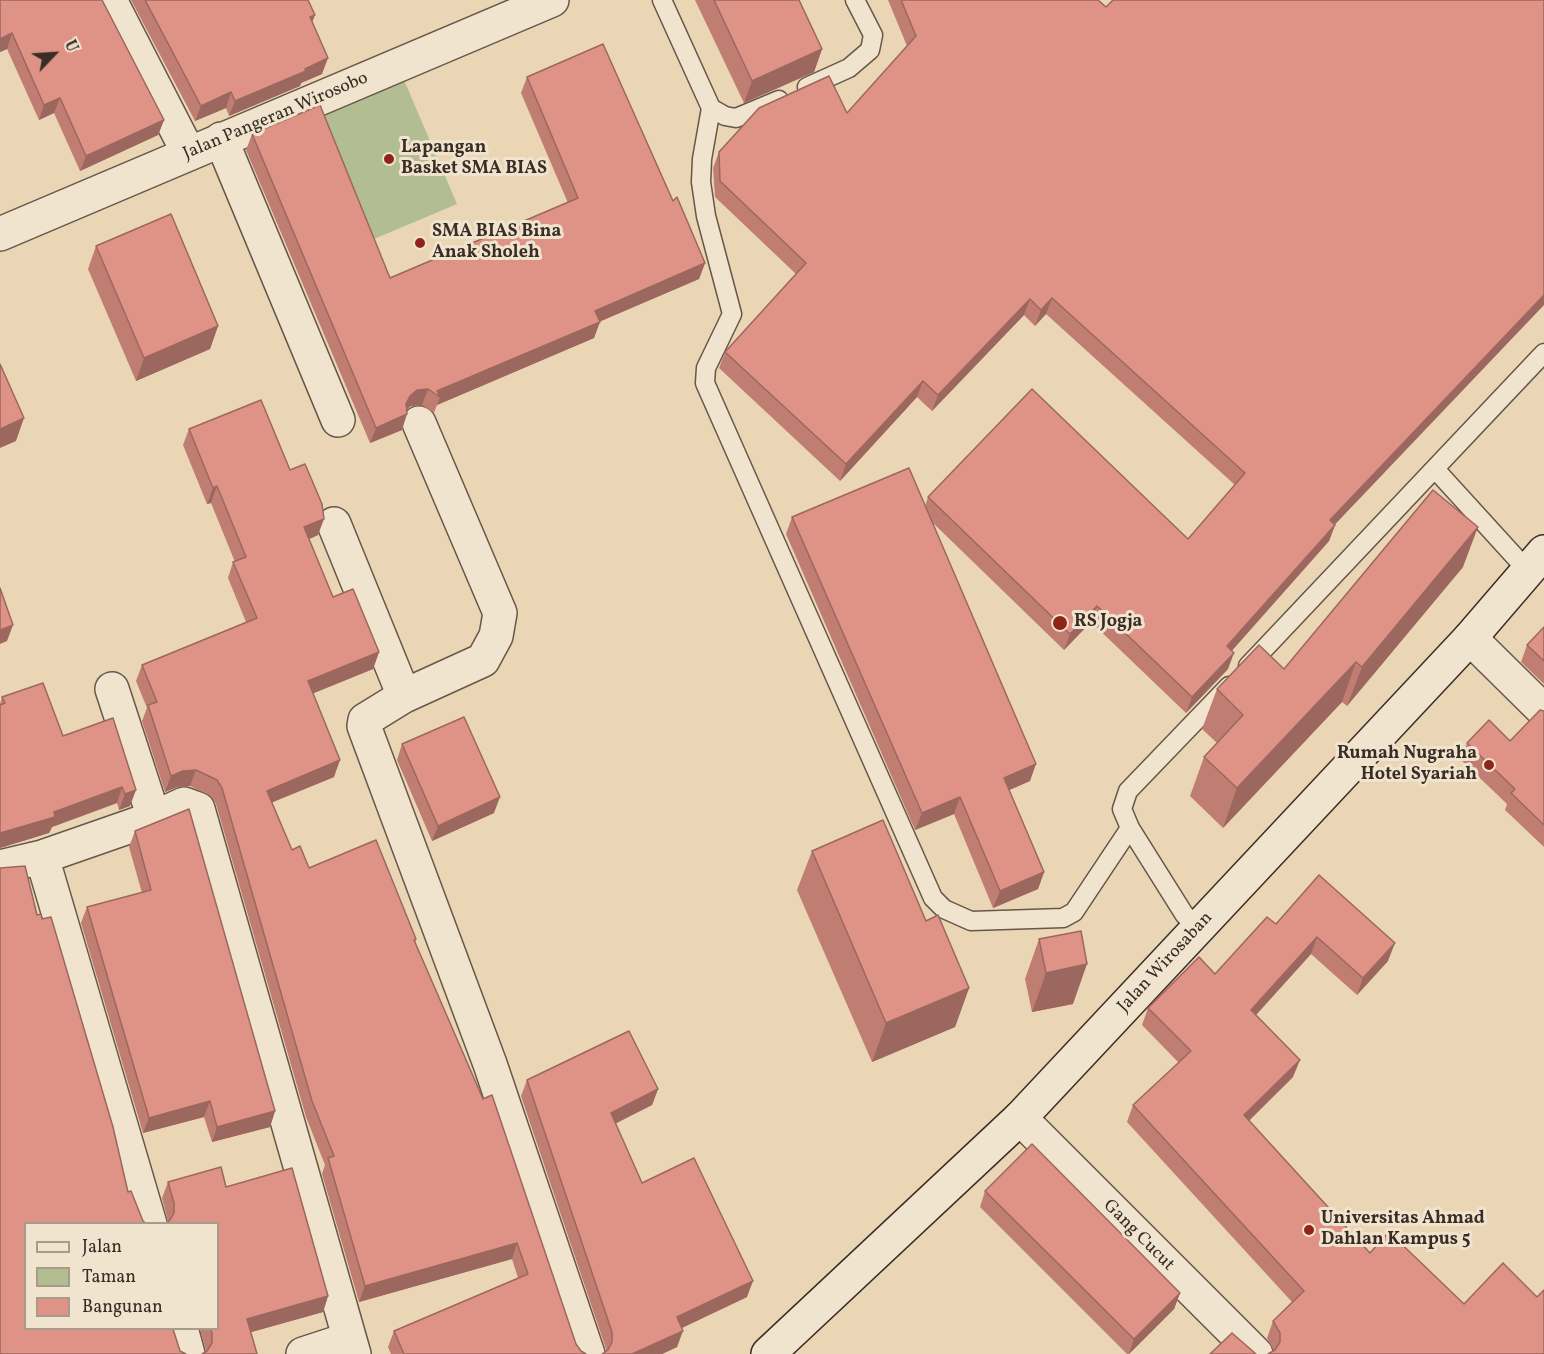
<!DOCTYPE html>
<html>
<head>
<meta charset="utf-8">
<style>
  body { margin:0 }
  #map { position:relative; width:1544px; height:1354px; overflow:hidden; background:#ead5b5; font-family:Vollkorn,serif }
  canvas { display:block }
  .legend { position:absolute; left:24px; top:1222px; width:195px; height:108px; box-sizing:border-box; background:#f1e4cf; border:2px solid #a89b8b; margin:0; padding:8px 10px; list-style:none; font-size:18px; color:#3a2d25 }
  .legend li { display:flex; align-items:center; gap:12px; height:30px }
  .legend b { width:30px; border:2px solid #a89b8b }
  .north { position:absolute; left:24px; top:24px; width:60px; height:60px; -webkit-text-stroke:4px #f1e4cf; paint-order:stroke; rotate:65deg; font-size:16px; font-weight:700; line-height:24px; text-align:center; color:#3a2d25 }
  .north::after { content:''; display:block; margin:auto; width:21px; height:27px; background:#3a2d25; clip-path:polygon(50% 0,100% 100%,50% 72%,0 100%) }
</style>
</head>
<body>
<div id="map">
<canvas width="1544" height="1354"></canvas>
<ul class="legend">
<li><b style="height:8px;background:#f1e4cf"></b>Jalan</li>
<li><b style="height:16px;background:#b2be91"></b>Taman</li>
<li><b style="height:16px;background:#df9386"></b>Bangunan</li>
</ul>
<div class="north">U</div>
</div>
<script>
const context = document.querySelector('canvas').getContext('2d');
context.lineJoin = 'round';
function fillPath(path, color) { context.fillStyle = color; context.fill(path, 'evenodd'); }
const toPath = rows => new Path2D(rows.map(r => 'M' + r).join(''));
function stroke(path, color, width, dash) { context.strokeStyle = color; context.lineWidth = width; context.lineCap = dash ? 'butt' : 'round'; context.setLineDash(dash || []); context.stroke(path); }
function write(font, color, halo, rows, align = 'center') {
  context.font = font + ' Vollkorn,serif'; context.lineWidth = 6; context.setLineDash([]); context.textBaseline = 'middle'; context.strokeStyle = halo; context.fillStyle = color; for (const [text, x, y, turn = 0] of rows) {
    context.save(); context.translate(x, y); context.rotate((+turn || 0) * Math.PI / 180); context.textAlign = isNaN(turn) ? turn : align; if (halo) context.strokeText(text, 0, 0); context.fillText(text, 0, 0); context.restore();
  }
}
const green = toPath([
  [404,80,457,204,374,239,322,114]
]);
const service = toPath([
  [662,0,711,108,725,116,736,118,779,100],
  [807,87,849,68,870,50,873,35,855,0],
  [711,108,702,159,701,182,706,216,732,314,706,368,705,383,933,898,944,909,971,921,1063,918,1074,912,1130,828],
  [1435,469,1527,570],
  [1248,666,1544,353],
  [1198,929,1184,914,1130,828,1122,809,1128,791,1229,686]
]);
const minor = toPath([
  [110,0,189,154],
  [221,139,338,420],
  [0,234,552,0],
  [419,423,500,613,496,636,483,660,404,696,365,720,364,726,490,1064,588,1354],
  [334,524,404,696],
  [1470,638,1544,711],
  [112,689,154,818],
  [42,857,150,1224],
  [0,867,42,857,154,818,184,804,198,809,354,1354],
  [1020,1118,1256,1354],
  [181,1328,188,1354],
  [303,1354,349,1339]
]);
const secondary = toPath([
  [768,1354,1020,1118,1470,638,1544,552]
]);
const wall = toPath([
  [0,0,164,120,158,135,80,171,54,113,39,120,7,49,0,52],
  [131,0,308,0,322,74,301,83,300,86,229,116,226,108,195,121],
  [695,0,799,0,822,49,814,72,744,103],
  [888,0,1098,0,1335,525,1329,541,1232,650,1228,669,1186,713,1091,622,1064,650,933,523,1030,781,1009,790,1044,872,1038,889,993,908,954,814,915,830,786,534,792,517,925,506,928,497,1188,539,1235,485,1046,314,1035,326,1024,315,932,411,917,397,840,481,719,368,725,352,796,274,715,197,713,168,719,152,847,113,907,46],
  [527,77,673,201,705,263,699,279,599,322,594,338,437,405,434,413,422,405,411,406,407,409,402,430,370,443,246,150,252,134,390,278,568,203,521,93],
  [96,246,218,326,210,349,136,381,88,269],
  [189,429,318,535,309,539,333,597,379,652,373,669,313,693,334,777,272,802,292,850,309,868,416,939,415,943,576,1344,581,1351,586,1354,391,1354,388,1347,394,1331,518,1278,512,1259,359,1302,322,1174,325,1165,306,1117,216,804,211,796,190,786,177,787,165,792,142,721,147,708,136,681,142,665,246,622,228,578,233,562,235,562,211,503,207,504,183,445],
  [1463,567,1347,706,1342,702,1223,828,1190,796,1204,757,1217,743,1202,729,1217,689,1284,669],
  [1544,627,1544,684,1521,662,1527,645],
  [2,697,63,736,113,718,130,806,119,810,117,803,52,827,49,833,0,848,0,704],
  [1544,711,1544,847,1505,810,1507,804,1461,760,1467,743,1510,741],
  [402,744,494,813,432,841,397,760],
  [135,831,275,1111,270,1127,212,1142,204,1117,143,1133,81,923,87,907,142,893,129,847],
  [812,851,926,921,969,988,955,1027,872,1062,797,890],
  [1276,924,1388,961,1357,995,1311,954,1256,1015,1293,1077,1249,1121,1370,1253,1464,1304,1544,1354,1274,1351,1267,1338,1273,1321,1292,1302,1127,1122,1133,1105,1179,1063,1142,1025,1148,1008,1215,974],
  [1039,939,1073,1004,1032,1012,1025,979],
  [527,1080,658,1089,652,1105,615,1123,642,1183,747,1297,682,1328,677,1347,662,1354,602,1354,606,1351,606,1349,521,1096],
  [168,1182,226,1187,328,1296,323,1312,251,1332,206,1351,200,1329,218,1329,168,1221,162,1198],
  [985,1191,1180,1293,1174,1309,1129,1354,1127,1354,980,1207]
]);
const shadedWall = toPath([
  [315,15,309,30,310,17],
  [12,33,7,49,0,52,0,39],
  [822,49,814,72,744,103,752,81],
  [328,58,322,74,301,83,300,86,229,116,235,101],
  [231,92,226,108,195,121,201,106],
  [60,98,54,113,39,120,44,105],
  [164,120,158,135,80,171,86,156],
  [705,263,699,279,589,326,595,311],
  [1544,295,1544,305,1324,536,1330,520],
  [1052,298,1046,314,1035,326,1041,310],
  [1030,299,1024,315,932,411,938,395],
  [600,322,594,338,437,405,440,397,437,391],
  [218,326,210,349,136,381,144,358],
  [923,381,917,397,840,481,846,464],
  [428,389,422,405,411,406,404,411,407,414,402,430,370,443,376,428,417,390],
  [24,418,16,441,0,448,0,429],
  [217,486,211,503,207,504,213,488],
  [324,519,318,535,298,544,304,527],
  [1335,525,1329,541,1222,662,1227,646],
  [1478,527,1463,567,1347,706,1362,667],
  [1097,606,1091,622,1064,650,1070,634],
  [13,625,7,641,0,644,0,630],
  [379,652,373,669,302,698,308,681],
  [1234,653,1228,669,1186,713,1192,697],
  [1356,662,1342,702,1223,828,1237,788],
  [340,760,334,777,261,807,267,791],
  [1036,764,1030,781,998,795,1004,778],
  [196,770,190,786,177,787,165,792,171,776,183,771],
  [122,787,117,803,52,827,49,833,0,848,0,833,54,812],
  [136,790,130,806,119,810,125,794],
  [500,797,494,813,432,841,438,826],
  [960,797,954,814,915,830,922,813],
  [1044,872,1038,889,993,908,1000,891],
  [1317,937,1311,954,1245,1027,1251,1010],
  [1395,943,1388,961,1357,995,1363,978],
  [1087,964,1073,1004,1032,1012,1046,973],
  [969,988,955,1027,872,1062,886,1023],
  [1300,1060,1293,1077,1237,1132,1244,1115],
  [658,1089,652,1105,605,1129,611,1113],
  [210,1101,204,1117,143,1133,149,1118],
  [275,1111,270,1127,212,1142,217,1127],
  [517,1243,512,1259,359,1302,365,1286],
  [753,1281,747,1297,671,1333,677,1317],
  [1180,1293,1174,1309,1129,1354,1134,1339],
  [328,1296,323,1312,241,1335,247,1319],
  [683,1331,677,1347,662,1354,632,1354]
]);
const building = toPath([
  [0,0,102,0,164,120,86,156,60,98,44,105,12,33,0,39,0,0],
  [145,0,308,0,315,15,310,17,328,58,305,69,306,71,235,101,231,92,201,106,145,0],
  [714,0,799,0,822,49,752,81,714,0],
  [901,0,1098,0,1106,7,1113,0,1544,0,1544,295,1330,520,1335,525,1227,646,1234,653,1192,697,1097,606,1070,634,928,497,1032,389,1188,539,1245,473,1052,298,1041,310,1030,299,938,395,923,381,846,464,725,352,806,263,720,181,719,152,759,108,829,76,847,113,916,36,901,0],
  [603,44,673,201,677,197,705,263,595,311,600,322,437,391,440,397,428,389,417,390,410,396,406,404,407,414,376,428,252,134,320,105,390,278,578,198,527,77,603,44],
  [171,214,218,326,144,358,96,246,171,214],
  [0,364,24,418,0,429,0,364],
  [261,400,290,470,305,464,322,504,324,519,304,527,333,597,353,589,379,652,308,681,340,760,267,791,292,850,300,846,309,868,376,840,416,939,414,940,483,1099,492,1095,576,1344,581,1351,586,1354,404,1354,394,1331,528,1274,517,1243,365,1286,328,1158,334,1156,312,1101,222,788,217,780,196,770,183,771,171,776,148,705,157,702,142,665,257,618,233,562,246,557,217,486,213,488,189,429,261,400],
  [909,468,1036,764,1004,778,1044,872,1000,891,960,797,922,813,792,517,909,468],
  [1433,490,1478,527,1362,667,1356,662,1237,788,1204,757,1243,715,1217,689,1259,645,1284,669,1433,490],
  [0,588,13,625,0,630,0,588],
  [1544,627,1544,661,1527,645,1544,627],
  [43,683,63,736,113,718,136,790,125,794,122,787,54,812,55,817,0,833,0,705,5,703,2,697,43,683],
  [1540,710,1544,711,1544,825,1511,793,1515,789,1467,743,1489,720,1510,741,1540,710],
  [464,717,500,797,438,826,402,744,464,717],
  [189,809,275,1111,217,1127,210,1101,149,1118,87,907,151,890,135,831,189,809],
  [883,820,926,921,938,915,969,988,886,1023,812,851,883,820],
  [25,866,37,915,41,914,42,919,51,917,113,1127,128,1192,131,1191,143,1221,147,1224,26,1224,26,1329,173,1329,180,1351,186,1354,0,1354,0,868,25,866],
  [1319,875,1395,943,1363,978,1317,937,1251,1010,1300,1060,1244,1115,1370,1253,1389,1232,1464,1304,1503,1263,1537,1297,1544,1290,1544,1354,1268,1354,1275,1350,1280,1342,1280,1333,1273,1321,1304,1291,1133,1105,1191,1051,1148,1008,1199,957,1215,974,1267,917,1276,924,1319,875],
  [1081,931,1087,964,1046,973,1039,939,1081,931],
  [629,1031,658,1089,611,1113,642,1183,694,1158,753,1281,677,1317,683,1331,632,1354,602,1354,608,1350,612,1342,612,1332,527,1080,629,1031],
  [1032,1144,1180,1293,1134,1339,985,1191,1032,1144],
  [221,1167,226,1187,292,1168,328,1296,247,1319,257,1354,202,1354,207,1351,212,1343,212,1334,211,1329,218,1329,218,1224,165,1224,170,1220,174,1213,174,1203,168,1182,221,1167],
  [1232,1333,1256,1354,1210,1354,1232,1333]
]);
const markers = [
  [389,159,6,"#8f2418"],
  [420,243,6,"#8f2418"],
  [1060,623,8,"#8f2418"],
  [1489,765,6,"#8f2418"],
  [1309,1230,6,"#8f2418"]
];
const streetNames = [
  ["Jalan Pangeran Wirosobo",276,117,-23],
  ["Jalan Wirosaban",1166,963,-47],
  ["Gang Cucut",1138,1236,45]
];
const poiNames = [
  ["Lapangan",401,149],
  ["Basket SMA BIAS",401,170],
  ["SMA BIAS Bina",432,233],
  ["Anak Sholeh",432,254],
  ["RS Jogja",1074,623],
  ["Rumah Nugraha",1477,755,"right"],
  ["Hotel Syariah",1477,776,"right"],
  ["Universitas Ahmad",1321,1220],
  ["Dahlan Kampus 5",1321,1241]
];
fillPath(green, '#b2be91');
stroke(service, '#665749', 21);
stroke(minor, '#665749', 36);
stroke(secondary, '#3a2d25', 36);
stroke(service, '#f1e4cf', 18);
stroke(minor, '#f1e4cf', 33);
stroke(secondary, '#f1e4cf', 33);
fillPath(wall, '#c07e73');
fillPath(shadedWall, '#9c675e');
fillPath(building, '#df9386');
stroke(building, '#9c675e', 1.5);
for (const [x, y, r, color] of markers) { const dot = new Path2D(); dot.arc(x, y, r, 0, 2 * Math.PI); context.fillStyle = color; context.fill(dot); stroke(dot, '#f1e4cf', 2); }
write('18px', '#3a2d25', '#f1e4cf', streetNames);
write('bold 18px', '#3a2d25', '#f1e4cf', poiNames, 'left');
</script>
</body>
</html>
